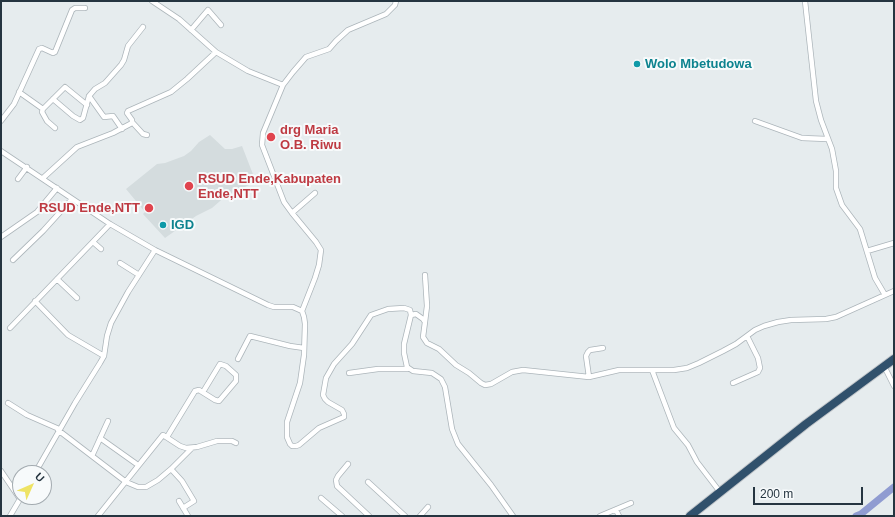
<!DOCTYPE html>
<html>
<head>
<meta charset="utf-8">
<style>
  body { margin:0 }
  #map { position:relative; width:895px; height:517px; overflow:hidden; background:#e6ecee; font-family:Helvetica,sans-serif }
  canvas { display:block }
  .frame { position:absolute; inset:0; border:2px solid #253540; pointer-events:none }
  .north { position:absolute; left:12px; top:465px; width:40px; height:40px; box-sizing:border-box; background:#f7fafb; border:1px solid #a3abb0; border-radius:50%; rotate:45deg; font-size:11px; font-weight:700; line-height:16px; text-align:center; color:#253540 }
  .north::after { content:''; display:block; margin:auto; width:14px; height:18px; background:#eee364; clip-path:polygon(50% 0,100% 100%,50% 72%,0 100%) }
  .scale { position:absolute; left:753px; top:487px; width:110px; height:18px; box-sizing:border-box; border:2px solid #253540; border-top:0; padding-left:5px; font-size:12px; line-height:14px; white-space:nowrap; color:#253540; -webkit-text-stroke:3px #f7fafb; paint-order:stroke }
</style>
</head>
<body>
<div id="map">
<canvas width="895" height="517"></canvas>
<div class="frame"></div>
<div class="north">U</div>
<div class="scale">200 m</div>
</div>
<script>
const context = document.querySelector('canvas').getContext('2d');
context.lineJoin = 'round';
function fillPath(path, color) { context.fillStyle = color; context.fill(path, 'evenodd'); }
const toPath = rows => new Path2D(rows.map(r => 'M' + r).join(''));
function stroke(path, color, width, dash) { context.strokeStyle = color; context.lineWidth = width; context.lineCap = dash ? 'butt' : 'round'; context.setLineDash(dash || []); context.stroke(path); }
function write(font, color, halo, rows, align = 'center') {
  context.font = font + ' Helvetica,sans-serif'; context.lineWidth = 4; context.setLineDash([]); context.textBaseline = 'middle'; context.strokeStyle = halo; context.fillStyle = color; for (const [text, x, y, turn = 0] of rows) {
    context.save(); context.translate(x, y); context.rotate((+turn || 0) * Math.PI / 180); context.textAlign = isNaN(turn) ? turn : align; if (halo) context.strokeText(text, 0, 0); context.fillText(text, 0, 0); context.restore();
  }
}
const built = toPath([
  [210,135,225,149,232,149,242,146,256,182,227,195,212,208,196,216,165,238,143,214,145,212,126,189,157,164,165,163,184,156,191,151,199,142]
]);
const river = toPath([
  [856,516,861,514,894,487]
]);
const street = toPath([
  [152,1,179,19,216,52,248,71,283,85,263,133,262,145,284,202,292,213,316,242,321,250,319,265,315,278,302,311],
  [805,1,816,101,821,120,832,149,836,171,836,188,842,205,860,229,875,278,885,295],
  [191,30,208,10,221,25],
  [283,85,293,72,306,57,329,49,336,41,348,30,386,14,395,5,396,1],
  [19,92,43,109,65,87,87,105],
  [89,96,104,117,113,116,122,129],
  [53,99,73,116,80,120,83,118,89,96,95,89,105,83,121,65,124,60,128,46,143,27],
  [43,109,42,112,47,121,55,128],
  [1,121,14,104,39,49,42,48,53,53,55,52,72,10,75,8,85,8],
  [755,121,802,138,827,139],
  [132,122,143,134,147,135],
  [1,151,110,224,155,250,268,305,274,307,293,307,302,311,304,317,305,324,304,355,300,383,287,422,287,437,290,444,292,446,296,446,299,445,319,428,344,417,344,414,342,410,328,402,325,399,323,395,326,378,334,364,352,344,371,315,388,309,404,308,410,310,411,315,404,344,404,353,407,367,413,371,432,373,441,379,445,387,452,429,458,444,491,485,513,516],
  [43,178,77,147,113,133,132,123,132,120,127,113,128,111,171,92,187,79,216,52],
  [18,179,27,167],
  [292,213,315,193],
  [1,237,37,212,57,188],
  [93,242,101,249],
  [867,251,894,243],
  [13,260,43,231,72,199],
  [120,263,139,275],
  [57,279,77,298],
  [35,301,68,335,104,356],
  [411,315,416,314,423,319,425,322,423,337,427,343,439,349,456,365,469,373,481,383,485,385,491,384,512,372,523,370,589,377,619,370,674,370,687,368,699,363,723,351,736,344,755,330,764,326,778,322,791,320,826,319,836,317,894,291],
  [425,322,427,306,425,275],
  [10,328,110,224],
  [238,359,250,336,290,346,304,348],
  [884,366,894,386],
  [652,370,674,428,688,445,697,462,720,492],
  [349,373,378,369,408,369],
  [589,377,586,356,588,352,590,350,603,348],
  [733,383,758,372,760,368,758,358,747,336],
  [8,403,27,415,59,429],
  [58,430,126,482,138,487,146,487,158,480,171,469,192,448],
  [167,437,195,391,199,390,215,400,219,401,236,381,236,375,226,366,220,364,203,392],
  [100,438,138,465],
  [92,456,108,421],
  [348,464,338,476,336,480,337,486,369,516],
  [171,469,182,481,194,501,183,508],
  [1,471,20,499,10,516],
  [35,473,75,403,100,363,104,356,107,336,111,323,128,292,155,250],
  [368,482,405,516],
  [321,498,342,516],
  [179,501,188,516],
  [616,510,619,516],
  [98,516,163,435,180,446,186,448,197,447,217,441,232,441,236,443],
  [420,516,428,507],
  [600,516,631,503]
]);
const highway = toPath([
  [690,516,806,424,894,359]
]);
const markers = [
  [637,64,4,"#0f9aa8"],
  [271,137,5,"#e0444e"],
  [189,186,5,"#e0444e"],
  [149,208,5,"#e0444e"],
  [163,225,4,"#0f9aa8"]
];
const cultureNames = [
  ["Wolo Mbetudowa",645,64],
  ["IGD",171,225]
];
const healthNames = [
  ["drg Maria",280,130],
  ["O.B. Riwu",280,145],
  ["RSUD Ende,Kabupaten",198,179],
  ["Ende,NTT",198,194],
  ["RSUD Ende,NTT",140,208,"right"]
];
fillPath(built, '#d4dcde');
stroke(river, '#909cd1', 7);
stroke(street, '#acb5ba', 6);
stroke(highway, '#c2c6ca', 10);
stroke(street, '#fff', 4.5);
stroke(highway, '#31516c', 8);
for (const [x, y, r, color] of markers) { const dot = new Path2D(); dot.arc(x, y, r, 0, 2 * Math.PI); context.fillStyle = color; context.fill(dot); stroke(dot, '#f7fafb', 1.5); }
write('bold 13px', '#0d838f', '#f7fafb', cultureNames, 'left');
write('bold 13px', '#be3a42', '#f7fafb', healthNames, 'left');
</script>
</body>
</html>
